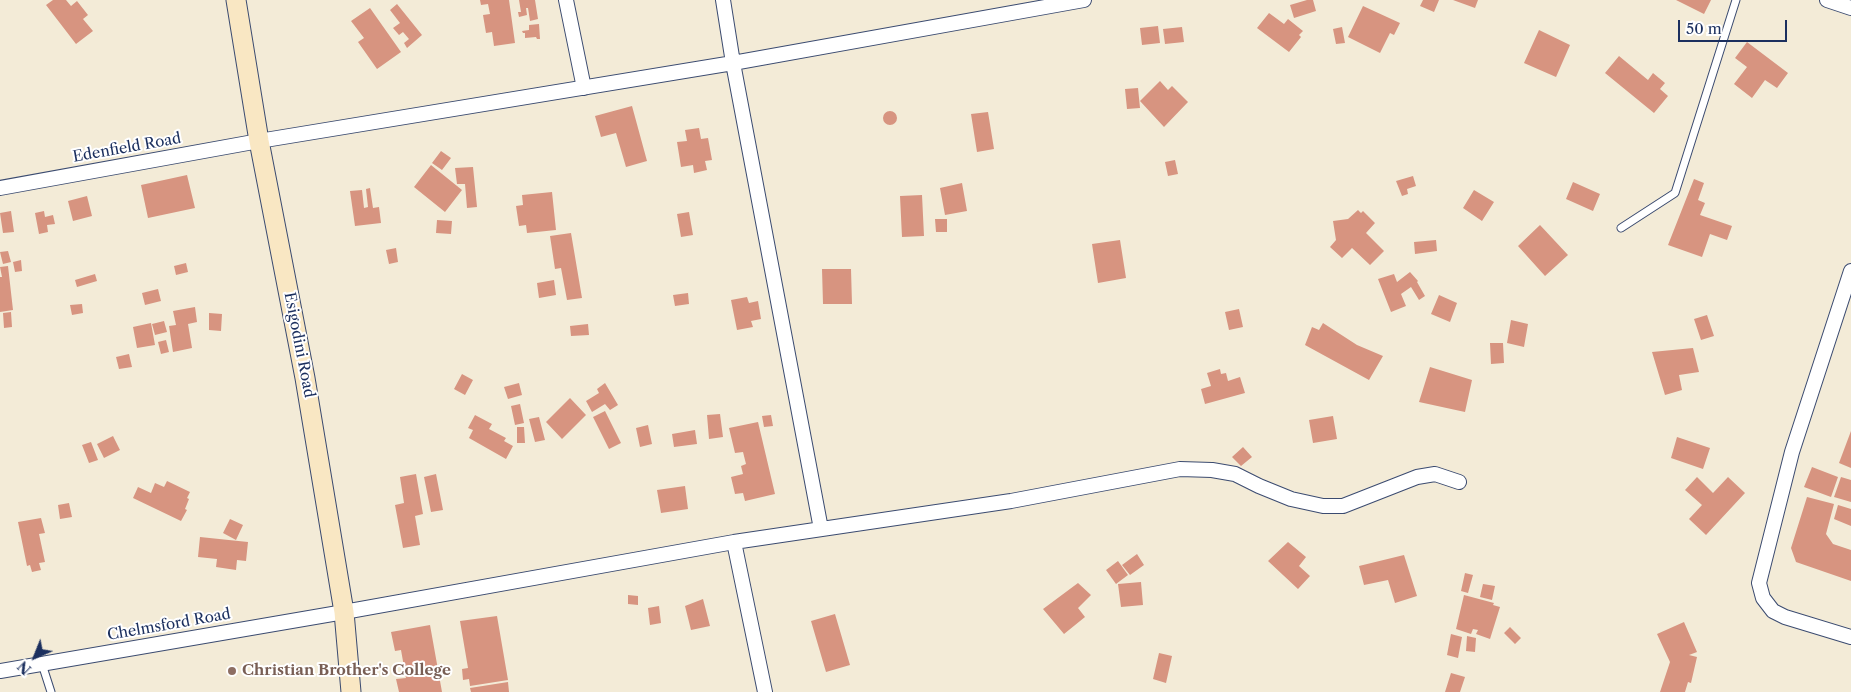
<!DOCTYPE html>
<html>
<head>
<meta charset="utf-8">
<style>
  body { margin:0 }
  #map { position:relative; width:1851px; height:692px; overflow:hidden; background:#f3ebd7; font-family:"Libre Caslon Text",serif }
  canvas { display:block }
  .north { position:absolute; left:10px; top:632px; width:50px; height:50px; -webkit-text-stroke:4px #fff; paint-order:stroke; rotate:224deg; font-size:14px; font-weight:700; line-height:20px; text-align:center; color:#1b2f5e }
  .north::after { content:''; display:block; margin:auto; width:18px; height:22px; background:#1b2f5e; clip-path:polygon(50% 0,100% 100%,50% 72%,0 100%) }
  .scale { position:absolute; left:1678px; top:20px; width:109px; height:22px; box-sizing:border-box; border:2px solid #1b2f5e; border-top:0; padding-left:6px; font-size:15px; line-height:18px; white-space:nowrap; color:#1b2f5e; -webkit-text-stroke:4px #fff; paint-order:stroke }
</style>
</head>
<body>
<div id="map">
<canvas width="1851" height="692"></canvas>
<div class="north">N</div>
<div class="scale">50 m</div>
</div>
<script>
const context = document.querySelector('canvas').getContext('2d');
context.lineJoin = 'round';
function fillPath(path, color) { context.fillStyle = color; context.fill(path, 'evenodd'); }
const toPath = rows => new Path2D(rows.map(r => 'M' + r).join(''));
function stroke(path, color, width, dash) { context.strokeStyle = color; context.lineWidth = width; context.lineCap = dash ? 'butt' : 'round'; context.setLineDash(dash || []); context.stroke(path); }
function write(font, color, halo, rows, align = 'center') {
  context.font = font + ' "Libre Caslon Text",serif'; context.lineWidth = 4; context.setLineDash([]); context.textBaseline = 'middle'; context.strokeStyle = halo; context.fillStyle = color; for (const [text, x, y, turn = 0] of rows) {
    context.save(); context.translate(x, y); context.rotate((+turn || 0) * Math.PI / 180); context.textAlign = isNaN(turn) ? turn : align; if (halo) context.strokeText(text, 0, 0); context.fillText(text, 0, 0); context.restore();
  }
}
const building = toPath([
  [53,0,66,0,71,6,77,1,88,15,83,19,93,31,76,44,46,5],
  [480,0,509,0,515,43,494,46,492,32,486,33,483,15,490,14,488,4,481,5],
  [519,0,535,0,538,19,530,21,528,8,526,8,527,15,519,17,518,12,521,12],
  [1307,0,1313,0,1316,11,1294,18,1290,5],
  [1423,0,1439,0,1434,12,1420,6],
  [1453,0,1478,0,1475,8],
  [1676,0,1711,0,1704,14],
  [397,4,422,35,407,48,404,43,409,39,403,32,399,35,393,28,400,23,390,10],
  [1363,6,1400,23,1394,35,1390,33,1380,53,1348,37],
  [370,8,401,52,377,69,358,42,364,38,351,21],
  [1269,13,1284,24,1288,19,1303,31,1299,35,1301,37,1289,52,1257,28],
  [539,24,540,39,537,39,536,37,525,38,525,33,523,33,522,31,529,30,529,25],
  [1158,26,1160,43,1142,45,1140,28],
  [1182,27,1184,42,1165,44,1163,29],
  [1342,27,1345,43,1336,44,1333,29],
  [1539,30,1570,45,1556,77,1524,63],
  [1747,42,1788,73,1777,88,1765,80,1752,98,1734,84,1747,67,1735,58],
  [1619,56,1648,80,1653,73,1665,83,1660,89,1668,96,1654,113,1605,73],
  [1160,81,1168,90,1172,86,1188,102,1164,127,1140,101],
  [1138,88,1140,108,1127,109,1125,89],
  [632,106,647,161,626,167,616,133,601,137,595,116],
  '883 118a7 7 0 1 1 14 0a7 7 0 1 1-14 0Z',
  [988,112,994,149,977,152,971,114],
  [699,128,701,139,708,138,712,160,705,161,707,170,694,173,693,165,681,167,677,142,687,141,685,130],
  [441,151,451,158,442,170,432,163],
  [1175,160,1178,174,1168,176,1165,162],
  [431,165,462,190,445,212,414,187],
  [473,167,477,207,467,208,465,184,457,184,455,168],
  [187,175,195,208,148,218,141,185],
  [1413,176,1416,186,1407,189,1408,194,1402,196,1396,181],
  [1694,179,1704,183,1698,200,1705,203,1700,215,1732,226,1727,240,1710,234,1702,257,1668,245],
  [1573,182,1600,194,1593,211,1566,199],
  [962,183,967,211,945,215,940,188],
  [370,188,373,208,379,207,381,223,355,226,350,191,362,190,364,208,368,207,366,189],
  [1474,190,1494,202,1482,221,1463,208],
  [552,192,556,230,527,233,526,225,519,226,516,206,523,205,522,195],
  [922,195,924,236,902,237,900,196],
  [87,196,92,216,73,221,68,201],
  [1358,210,1361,213,1363,211,1375,223,1366,233,1384,251,1370,265,1352,248,1342,258,1330,247,1336,240,1333,221,1348,219],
  [11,211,14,232,3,233,0,213],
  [44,211,45,217,53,215,55,224,47,225,48,232,39,234,35,213],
  [689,212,693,235,681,237,677,214],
  [935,219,947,219,947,232,936,232],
  [437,220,452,221,451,234,436,233],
  [1540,225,1568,255,1545,276,1518,246],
  [571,233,582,298,567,300,561,268,555,269,550,236],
  [1120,240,1126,278,1098,283,1092,244],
  [1436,240,1437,251,1415,254,1414,242],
  [396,248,398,262,389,264,386,250],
  [8,251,11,262,3,264,0,252],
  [21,260,22,271,15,272,13,262],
  [186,263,188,272,176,275,174,266],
  [8,266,13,310,0,312,0,277,2,277,0,267],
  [822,269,851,269,852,304,823,304],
  [1410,272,1418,281,1417,282,1425,296,1419,300,1411,287,1401,294,1406,306,1391,312,1378,279,1394,274,1397,282],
  [95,274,97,281,77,287,75,280],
  [554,280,556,295,539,298,537,283],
  [158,289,161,301,145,305,142,293],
  [688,293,689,304,675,306,673,295],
  [1439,295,1457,303,1450,322,1431,314],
  [747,297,749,303,758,301,761,319,751,321,753,327,737,330,731,300],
  [82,304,83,313,72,315,70,305],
  [195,307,197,322,188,324,192,348,173,352,169,326,176,325,173,311],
  [1239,309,1243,327,1229,330,1225,312],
  [11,312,12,327,4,328,3,313],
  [209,313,222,314,221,331,209,330],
  [1707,315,1714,336,1701,340,1694,319],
  [1511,320,1528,324,1524,347,1507,343],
  [164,321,167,332,155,335,152,324],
  [151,323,155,345,137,348,133,327],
  [1323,323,1357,345,1383,356,1369,380,1305,345,1312,327,1319,330],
  [588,324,589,335,571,336,570,326],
  [166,340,169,352,161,354,158,342],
  [1490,343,1503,343,1504,363,1491,364],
  [1693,348,1699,372,1679,375,1682,390,1665,395,1652,352],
  [129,354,132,367,119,369,116,357],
  [1430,367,1472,380,1465,412,1419,402],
  [1220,369,1221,374,1226,373,1228,381,1240,377,1245,393,1205,404,1201,389,1211,386,1207,373],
  [462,374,473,380,465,395,454,389],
  [519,383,522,395,508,399,504,387],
  [605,383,618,405,610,410,605,404,592,412,586,401,599,393,597,389],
  [570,398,586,415,562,439,546,422],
  [520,404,524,423,515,425,511,406],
  [605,411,621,443,609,449,593,417],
  [720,414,723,437,709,439,707,415],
  [475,415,492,424,489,429,506,438,504,441,513,446,506,459,469,438,473,430,468,428],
  [771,415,773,426,764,427,762,416],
  [1333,416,1337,439,1313,443,1309,420],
  [539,417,545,440,535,442,529,419],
  [758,422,775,494,745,501,743,493,735,494,731,477,743,474,741,466,746,464,743,452,735,453,729,428],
  [648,425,652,444,640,447,636,428],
  [517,427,524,427,525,443,517,443],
  [695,430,697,444,674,447,672,434],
  [1851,431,1851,468,1839,463],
  [113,436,120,450,104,458,97,444],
  [1677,437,1710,448,1703,469,1671,458],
  [91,442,98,460,89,463,82,445],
  [1243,447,1252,457,1241,466,1232,457],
  [1812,467,1838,477,1831,497,1804,487],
  [416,474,423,514,415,516,420,545,403,548,395,505,404,503,400,477],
  [436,474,443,510,431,512,424,477],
  [1697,477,1713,493,1728,477,1745,493,1706,535,1689,519,1702,505,1685,490],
  [1841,477,1851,480,1851,502,1834,497],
  [167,481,190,492,187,498,189,499,185,509,187,510,181,521,133,498,138,487,151,493,155,483,164,487],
  [685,486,688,509,661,513,657,490],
  [1807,497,1834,504,1826,534,1833,544,1851,550,1851,581,1796,562,1791,548],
  [69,503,72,517,60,519,58,505],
  [1838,505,1851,509,1851,526,1834,519],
  [41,518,45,533,39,534,45,562,39,563,41,570,32,572,30,565,27,566,18,522],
  [230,519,243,525,236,540,223,533],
  [200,537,248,542,246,561,237,560,236,570,216,567,217,559,198,557],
  [1288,542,1306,557,1299,566,1310,576,1298,589,1268,561],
  [1137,554,1144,565,1130,575,1122,565],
  [1404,555,1417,596,1395,603,1388,580,1364,585,1359,566],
  [1118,561,1128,575,1116,584,1106,570],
  [1465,573,1473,575,1468,593,1461,591],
  [1141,582,1143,605,1121,607,1118,584],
  [1078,583,1091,595,1078,608,1085,617,1064,634,1043,609],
  [1483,584,1495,586,1492,600,1480,597],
  [628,595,638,596,638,605,628,604],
  [1464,595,1494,603,1493,605,1500,607,1490,639,1476,634,1478,630,1473,629,1471,634,1456,629],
  [703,599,710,626,691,630,685,606],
  [659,606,661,623,650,625,648,608],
  [835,614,850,665,826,672,811,621],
  [497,616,508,680,470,686,469,679,463,680,462,669,468,668,460,621],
  [1684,622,1697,652,1689,655,1697,657,1691,683,1688,682,1685,692,1660,692,1670,662,1657,634],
  [430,625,442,692,399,692,396,679,406,678,401,650,395,651,391,632],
  [1510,627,1521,638,1515,644,1504,633],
  [1451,634,1462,637,1458,658,1447,655],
  [1467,636,1476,638,1475,652,1466,651],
  [1159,653,1172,656,1166,683,1153,679],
  [1451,673,1465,677,1460,692,1445,692],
  [508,682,509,692,471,692,470,688]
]);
const service = toPath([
  [1621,228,1675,193,1736,0],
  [42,664,51,692]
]);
const minor = toPath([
  [566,0,584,88],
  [723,0,733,63,821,529],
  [1827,0,1851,8],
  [0,188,259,141,733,63,1084,0],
  [1851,271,1792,452,1759,583,1763,598,1773,611,1785,617,1851,637],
  [734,542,765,692],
  [0,671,344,612,734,542,1011,501,1180,469,1212,470,1235,474,1259,486,1291,499,1323,506,1343,506,1417,477,1435,474,1459,482]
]);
const secondary = toPath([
  [236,0,259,141,305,378,344,612,351,692]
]);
const markers = [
  [232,671,5,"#8d6e63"]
];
const streetNames = [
  ["Edenfield Road",127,148,-10],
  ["Esigodini Road",299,345,79],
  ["Chelmsford Road",169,625,-10]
];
const educationNames = [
  ["Christian Brother's College",242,671]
];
fillPath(building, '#d79480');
stroke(service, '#3b4b70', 9);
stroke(minor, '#3b4b70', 16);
stroke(secondary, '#3b4b70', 21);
stroke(service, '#fff', 7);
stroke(minor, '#fff', 14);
stroke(secondary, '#f9e7c3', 19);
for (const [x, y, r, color] of markers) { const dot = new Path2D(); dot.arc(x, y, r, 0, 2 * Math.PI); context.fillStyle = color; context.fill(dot); stroke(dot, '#fff', 2); }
write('15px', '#1b2f5e', '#fff', streetNames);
write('bold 15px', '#785e54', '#fff', educationNames, 'left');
</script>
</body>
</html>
